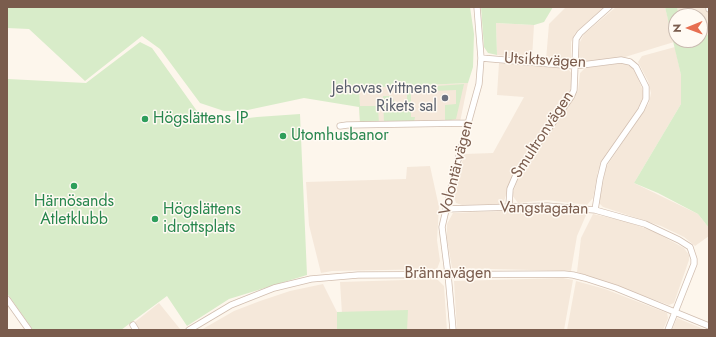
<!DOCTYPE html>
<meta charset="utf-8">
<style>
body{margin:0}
#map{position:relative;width:716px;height:337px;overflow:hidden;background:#fdf6ec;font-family:Jost,sans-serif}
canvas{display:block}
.frame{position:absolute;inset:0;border:8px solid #7a5c4d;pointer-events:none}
.north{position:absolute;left:668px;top:8px;width:40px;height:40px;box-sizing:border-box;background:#fffaf3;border:1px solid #cabbb1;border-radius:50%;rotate:269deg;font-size:11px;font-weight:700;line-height:16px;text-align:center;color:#7a5c4d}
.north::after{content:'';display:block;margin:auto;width:14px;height:18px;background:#e76f51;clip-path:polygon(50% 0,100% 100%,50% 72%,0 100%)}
</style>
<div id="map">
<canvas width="716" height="337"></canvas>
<div class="frame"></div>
<div class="north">N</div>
</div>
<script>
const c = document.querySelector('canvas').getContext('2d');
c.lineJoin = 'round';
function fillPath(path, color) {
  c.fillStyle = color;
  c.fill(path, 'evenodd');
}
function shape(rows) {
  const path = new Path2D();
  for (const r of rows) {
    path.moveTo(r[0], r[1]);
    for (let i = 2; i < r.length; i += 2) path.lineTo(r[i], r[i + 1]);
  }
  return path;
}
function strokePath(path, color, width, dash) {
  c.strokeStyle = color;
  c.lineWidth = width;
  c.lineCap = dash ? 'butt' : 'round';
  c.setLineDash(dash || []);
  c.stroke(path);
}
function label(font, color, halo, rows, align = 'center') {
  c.font = font + ' Jost,sans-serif';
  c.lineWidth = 3;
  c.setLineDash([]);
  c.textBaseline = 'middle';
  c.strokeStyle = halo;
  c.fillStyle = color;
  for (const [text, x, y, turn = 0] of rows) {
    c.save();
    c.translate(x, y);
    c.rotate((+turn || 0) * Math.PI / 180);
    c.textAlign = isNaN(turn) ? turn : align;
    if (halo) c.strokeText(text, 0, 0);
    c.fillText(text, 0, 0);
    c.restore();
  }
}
const residential = shape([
 [566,7,604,7,575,33,571,42,571,58,566,61,546,60,549,24],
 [616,7,665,7,674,42,625,57,582,62,578,58,580,42,584,34],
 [677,7,709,7,709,34,700,37,700,16,679,16],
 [496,23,534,25,532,58,497,55],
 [675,47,681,75,681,104,634,183,698,214,709,228,709,236,695,246,684,237,661,226,603,207,599,203,606,167,649,103,651,93,648,81,638,62,642,56],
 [499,63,563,68,569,70,572,74,572,84,568,96,513,175,504,201,500,204,462,205,456,203,454,197,464,154,493,153,524,97,497,95],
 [623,63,634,68,643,91,644,100,602,162,598,171,593,198,587,205,547,200,518,203,512,195,518,179,578,91,580,73,585,68],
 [468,83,460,122,360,123,359,88],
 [430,166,439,207,437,240,440,261,437,269,332,271,321,273,309,225,306,182,406,179,407,167],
 [552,209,587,213,577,236,571,271,452,268,447,239,447,224,453,213],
 [593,214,625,221,653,231,684,248,689,255,689,260,674,303,669,305,577,272,581,238],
 [563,278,573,280,564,330,457,330,454,281],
 [437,279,444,286,447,330,403,330,342,314,340,282],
 [576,281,605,289,667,313,668,318,663,330,567,330],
 [323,284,337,312,337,330,201,330,234,311,260,301,290,291],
 [159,303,180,329,139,330,135,322],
 [677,318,706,330,672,330]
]);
const green = shape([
 [7,7,470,7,474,34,473,67,468,83,359,88,360,106,377,106,378,108,379,123,360,123,359,107,304,98,243,111,224,111,200,103,160,49,142,36,85,81,29,29,7,28],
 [481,7,553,7,544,22,534,25,496,23,497,55,488,53,484,47],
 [665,7,677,7,679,16,676,16,676,40,700,40,700,37,709,34,709,228,698,214,658,193,634,183,681,104,681,75],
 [140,42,152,48,197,111,224,121,257,117,300,114,307,275,229,299,187,326,167,296,121,330,33,330,7,293,7,80,8,79,86,83],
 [464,84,456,119,445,121,445,105,456,104,456,90,411,92,411,117,415,117,414,122,384,123,383,96,392,96,396,106,407,107,407,92,410,88],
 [408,310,407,330,337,330,337,312]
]);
const minor = shape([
 [709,7,709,9],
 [481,58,574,66,621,60,630,62,636,67,646,87,646,99,641,110,604,163,600,179,595,210],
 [340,126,347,125,468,123],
 [509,206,510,189,516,175,571,97,574,90,576,39,580,33,609,7],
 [446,209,547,206,595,210,645,224,679,240,690,247,694,259,694,264,668,330],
 [7,299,29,330],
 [133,325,136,330],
 [189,330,231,305,274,288,311,279,358,275,564,274,573,275,585,278,616,288,709,326],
 [453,330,448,274,442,227,456,167,479,84,481,58,477,7]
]);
const markers = [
 [445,98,4,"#6b7280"],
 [145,119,4,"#2e9e5b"],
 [283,136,4,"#2e9e5b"],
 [74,186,4,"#2e9e5b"],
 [155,219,4,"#2e9e5b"]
];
const streetNames = [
 ["Utsiktsvägen",545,61,3],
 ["Smultronvägen",543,135,-57],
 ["Volontärvägen",457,168,-76],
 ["Vangstagatan",544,209,1],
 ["Brännavägen",448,274]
];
const worshipNames = [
 ["Jehovas vittnens",437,89],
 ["Rikets sal",437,107]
];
const leisureNames = [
 ["Högslättens IP",153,119],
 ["Utomhusbanor",291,136],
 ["Härnösands",74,202,"center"],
 ["Atletklubb",74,220,"center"],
 ["Högslättens",163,210],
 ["idrottsplats",163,228]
];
fillPath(residential, '#f5e8da');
fillPath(green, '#d8ecc9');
strokePath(minor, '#d1beb0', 7);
strokePath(minor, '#fff', 5.5);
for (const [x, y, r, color] of markers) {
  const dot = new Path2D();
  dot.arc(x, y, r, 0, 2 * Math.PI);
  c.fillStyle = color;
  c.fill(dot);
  strokePath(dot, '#fffaf3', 1.5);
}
label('16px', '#7a5c4d', '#fffaf3', streetNames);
label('16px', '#5b616d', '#fffaf3', worshipNames, 'right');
label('16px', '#27864d', '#fffaf3', leisureNames, 'left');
</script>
